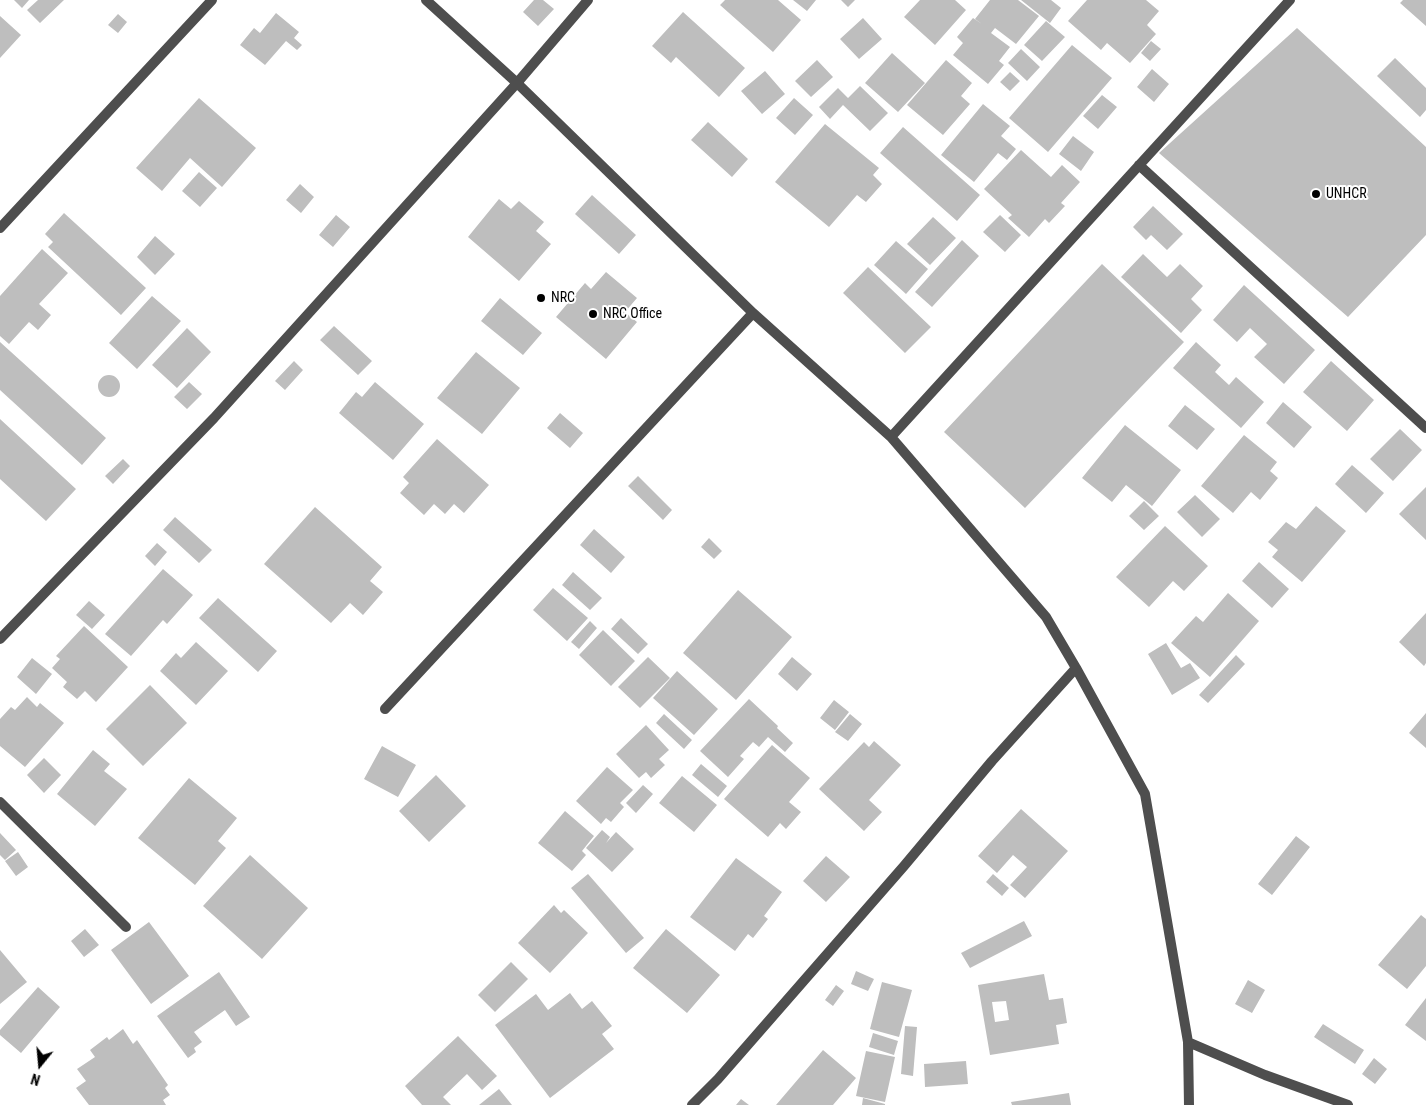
<!DOCTYPE html>
<style>
body{margin:0}
#map{position:relative;width:1426px;height:1105px;overflow:hidden;background:#fff;font-family:"Roboto Condensed",sans-serif}
canvas{display:block}
.north{position:absolute;left:15px;top:1040px;width:50px;height:50px;-webkit-text-stroke:4px #fff;paint-order:stroke;rotate:197deg;font-size:14px;font-weight:700;line-height:20px;text-align:center;color:#000}
.north::after{content:'';display:block;margin:auto;width:18px;height:22px;background:#000;clip-path:polygon(50% 0,100% 100%,50% 72%,0 100%)}
</style>
<div id="map">
<canvas width="1426" height="1105"></canvas>
<div class="north">N</div>
</div>
<script>
const c = document.querySelector('canvas').getContext('2d');
c.lineJoin = 'round';
function fillPath(path, color) {
  c.fillStyle = color;
  c.fill(path, 'evenodd');
}
function shape(rows) {
  const path = new Path2D();
  for (const r of rows) {
    if (r.length === 3) {
      path.moveTo(r[0] + r[2], r[1]);
      path.arc(r[0], r[1], r[2], 0, 2 * Math.PI);
      continue;
    }
    path.moveTo(r[0], r[1]);
    for (let i = 2; i < r.length; i += 2) path.lineTo(r[i], r[i + 1]);
  }
  return path;
}
function strokePath(path, color, width, dash) {
  c.strokeStyle = color;
  c.lineWidth = width;
  c.lineCap = dash ? 'butt' : 'round';
  c.setLineDash(dash || []);
  c.stroke(path);
}
function label(font, color, halo, rows, align = 'center') {
  c.font = font + ' "Roboto Condensed",sans-serif';
  c.lineWidth = 4;
  c.setLineDash([]);
  c.textBaseline = 'middle';
  c.strokeStyle = halo;
  c.fillStyle = color;
  for (const [text, x, y, turn = 0] of rows) {
    c.save();
    c.translate(x, y);
    c.rotate((+turn || 0) * Math.PI / 180);
    c.textAlign = isNaN(turn) ? turn : align;
    if (halo) c.strokeText(text, 0, 0);
    c.fillText(text, 0, 0);
    c.restore();
  }
}
const building = shape([
 [14,0,29,0,22,8],
 [38,0,64,0,40,23,27,10],
 [534,0,543,0,554,9,538,26,523,12],
 [725,0,778,0,801,20,773,52,720,5],
 [793,0,816,0,807,11],
 [841,0,855,0,848,7],
 [920,0,955,0,966,10,935,45,904,17],
 [990,0,1018,0,1039,16,1016,44,995,28,991,33,1010,47,999,61,1004,65,988,84,953,55,963,43,957,37,973,18,982,24,975,19],
 [1021,0,1051,0,1061,8,1050,23],
 [1087,0,1146,0,1159,11,1147,25,1156,34,1130,63,1107,43,1101,50,1068,21],
 [1403,0,1426,0,1426,26,1400,3],
 [683,12,745,68,719,97,676,57,671,63,652,46],
 [276,13,299,32,294,38,302,45,297,50,286,41,265,65,240,45,254,28,260,33],
 [118,14,127,22,118,33,108,25],
 [0,16,21,35,0,58],
 [863,18,882,39,859,59,840,39],
 [1046,21,1065,37,1042,61,1024,45],
 [1297,28,1426,147,1426,235,1348,317,1159,153],
 [1151,41,1161,49,1150,61,1141,53],
 [1072,45,1112,78,1048,152,1009,118],
 [1021,49,1040,67,1027,81,1008,63],
 [892,53,925,83,898,112,865,83],
 [1395,58,1426,88,1426,110,1420,117,1377,76],
 [817,60,833,77,811,97,795,81],
 [946,60,972,83,961,96,970,104,943,135,907,105],
 [1152,69,1169,84,1154,102,1137,87],
 [765,71,785,94,762,114,741,91],
 [1010,72,1020,81,1010,91,1000,82],
 [860,86,888,113,870,131,843,105,830,119,819,107,838,88,848,98],
 [1102,95,1117,107,1098,129,1083,116],
 [199,98,256,148,222,187,190,158,162,191,136,168],
 [794,98,813,115,795,135,776,118],
 [983,104,1010,126,1001,136,1016,149,1007,160,998,153,974,182,941,155],
 [708,122,748,159,732,177,691,140],
 [825,124,879,168,873,175,882,184,866,202,857,195,829,227,775,182],
 [903,127,980,195,957,221,880,153],
 [1073,136,1094,152,1081,171,1059,154],
 [1021,150,1051,177,1062,165,1080,182,1061,203,1065,206,1049,223,1045,219,1029,237,1008,218,1012,215,984,189],
 [199,172,217,188,200,207,182,191],
 [300,184,314,197,301,213,286,200],
 [592,195,636,235,619,254,575,214],
 [499,199,511,209,519,201,544,222,536,231,551,244,519,281,468,237],
 [1153,206,1183,234,1167,250,1151,235,1146,240,1133,227],
 [64,213,146,288,121,315,48,247,53,242,45,234],
 [336,215,350,227,333,247,319,235],
 [1000,215,1021,235,1005,252,983,232],
 [933,217,956,238,930,265,907,244],
 [155,236,175,254,155,275,137,257],
 [962,240,979,256,932,307,915,292],
 [896,241,928,269,906,294,874,265],
 [42,249,68,273,39,304,51,315,38,330,29,322,9,344,0,336,0,296],
 [1143,254,1167,277,1180,264,1203,286,1191,299,1202,310,1181,333,1121,277],
 [1102,264,1184,342,1025,508,944,432],
 [868,267,931,327,905,353,843,293],
 [606,272,637,298,625,312,637,322,606,359,556,317,585,283,591,289],
 [1244,285,1315,350,1284,384,1254,357,1267,344,1250,328,1237,342,1213,320],
 [152,296,181,321,137,369,109,343],
 [500,298,542,333,523,355,481,321],
 [334,326,372,361,358,375,320,340],
 [187,328,211,352,177,388,152,365],
 [0,342,106,438,82,465,0,390],
 [1196,342,1221,365,1215,372,1229,385,1236,377,1264,402,1241,428,1173,368],
 [476,352,520,388,482,434,437,398],
 [294,361,303,370,285,390,275,381],
 [1331,361,1374,400,1347,431,1303,392],
 [109,386,11],
 [189,382,202,394,187,409,174,397],
 [375,382,424,424,393,460,339,413,356,392,362,397],
 [1283,402,1312,427,1294,448,1266,423],
 [1185,405,1215,429,1197,450,1168,426],
 [560,413,583,433,570,448,547,428],
 [0,419,76,489,46,521,0,479],
 [1125,425,1181,470,1152,506,1126,485,1112,502,1082,478],
 [1400,429,1422,450,1393,481,1370,459],
 [1244,435,1277,462,1270,471,1278,478,1260,500,1251,492,1233,513,1201,486],
 [437,439,489,485,464,513,454,504,445,514,434,504,424,515,400,493,409,483,403,477],
 [123,459,130,466,113,484,105,476],
 [1352,465,1384,493,1366,513,1335,484],
 [638,476,672,510,663,520,628,486],
 [1426,487,1426,540,1399,514],
 [1195,495,1220,519,1202,537,1177,512],
 [1144,501,1159,516,1144,530,1129,516],
 [1316,506,1346,531,1302,582,1272,557,1278,550,1268,542,1286,522,1296,529],
 [315,507,382,567,370,581,383,592,363,615,350,603,331,623,264,564],
 [175,517,212,550,199,563,163,530],
 [1165,526,1208,566,1184,591,1173,581,1149,607,1116,577],
 [594,529,625,557,611,573,580,545],
 [709,538,722,551,714,559,701,547],
 [157,543,167,552,155,566,145,556],
 [1259,562,1289,589,1272,608,1242,581],
 [163,569,193,595,167,624,163,620,131,656,105,634],
 [573,572,602,598,590,610,562,585],
 [553,588,588,618,567,641,533,610],
 [738,590,792,637,736,700,683,653],
 [1228,593,1259,621,1210,677,1171,643,1196,616,1203,622],
 [218,598,277,651,258,672,199,618],
 [89,601,105,615,92,629,76,615],
 [1426,613,1426,663,1424,666,1399,642],
 [621,618,648,644,638,654,611,629],
 [590,621,597,628,579,649,571,642],
 [84,626,128,667,96,702,85,691,77,699,63,687,67,682,52,668,60,659,56,656],
 [603,630,635,661,611,686,579,655],
 [196,642,228,671,196,705,160,671,176,653,181,658],
 [1166,643,1181,668,1190,663,1200,678,1172,695,1148,654],
 [1236,655,1245,664,1208,703,1199,695],
 [648,657,670,678,640,708,618,687],
 [792,657,812,674,797,691,778,674],
 [32,658,52,674,36,694,17,677],
 [677,671,718,709,694,735,653,698],
 [150,685,187,723,143,766,106,729],
 [27,697,37,707,40,703,64,723,25,767,0,746,0,719,11,707,15,710],
 [749,699,778,726,777,728,793,743,785,752,768,737,759,747,753,742,740,756,744,759,728,777,700,751],
 [834,700,849,712,835,730,820,718],
 [1426,713,1426,748,1409,733],
 [664,714,692,740,684,749,656,723],
 [850,714,862,724,848,741,835,732],
 [646,725,669,750,659,759,665,765,651,778,646,772,639,778,616,754],
 [874,741,901,765,869,800,882,812,864,831,819,789,864,742,869,747],
 [772,745,810,778,789,802,801,812,786,829,780,823,768,837,724,799],
 [382,746,416,765,398,797,364,779],
 [93,750,110,764,104,771,127,789,95,826,57,794],
 [44,758,61,775,44,793,27,775],
 [701,764,727,786,718,797,692,775],
 [607,767,633,790,620,803,624,807,611,822,606,818,601,824,576,801],
 [436,775,466,806,429,842,399,811],
 [682,776,717,805,694,832,659,803],
 [189,778,237,818,218,841,226,848,195,885,138,838],
 [643,785,653,794,636,813,626,803],
 [1021,809,1068,851,1025,898,1010,885,1027,867,1013,855,997,873,978,856],
 [565,811,594,836,582,851,586,855,572,871,538,843],
 [602,830,610,837,606,843,616,832,634,849,612,872,586,848],
 [0,833,16,850,5,860,0,855],
 [1296,836,1310,847,1272,895,1258,884],
 [18,852,28,867,16,876,5,861],
 [250,855,308,908,262,959,203,906],
 [826,856,850,877,826,902,803,881],
 [736,858,782,892,764,916,768,919,753,938,748,934,735,951,690,917],
 [588,874,644,938,626,953,571,888],
 [993,874,1009,888,1002,896,986,882],
 [554,905,561,913,564,910,588,933,550,973,518,943],
 [1421,915,1426,919,1426,966,1407,989,1378,965],
 [1024,921,1032,936,970,968,961,953],
 [149,922,189,976,151,1004,111,950],
 [85,929,99,945,84,957,71,941],
 [666,929,720,975,687,1013,633,968],
 [0,950,27,982,0,1004],
 [511,962,528,979,495,1012,478,995],
 [856,971,874,979,868,991,851,984],
 [219,972,250,1017,236,1026,225,1010,194,1032,202,1042,194,1048,196,1052,188,1058,157,1016],
 [1044,974,1049,1000,1063,998,1067,1023,1056,1025,1059,1044,990,1055,978,985],
 [1006,1001,1009,1020,995,1022,992,1002],
 [1248,980,1265,990,1252,1013,1235,1004],
 [882,982,912,990,899,1037,870,1029],
 [836,985,844,991,833,1006,825,1000],
 [38,987,60,1007,21,1053,0,1035,0,1030],
 [570,993,582,1009,592,1001,612,1026,602,1034,614,1049,550,1098,495,1025,536,994,548,1010],
 [1426,998,1426,1041,1405,1025],
 [1323,1024,1364,1050,1355,1064,1314,1037],
 [905,1026,917,1027,913,1076,901,1074],
 [123,1029,133,1044,137,1040,168,1085,165,1088,170,1095,163,1100,166,1105,89,1105,76,1088,86,1081,77,1069,95,1057,90,1050,107,1037,109,1040],
 [873,1033,898,1041,894,1055,869,1047],
 [458,1036,497,1076,482,1090,467,1074,443,1097,451,1105,422,1105,405,1086],
 [823,1050,856,1078,833,1105,776,1105],
 [866,1051,895,1057,885,1102,856,1096],
 [1374,1058,1387,1069,1375,1084,1362,1074],
 [966,1061,968,1084,925,1087,924,1064],
 [499,1089,512,1105,479,1105],
 [1069,1093,1071,1105,1012,1105,1011,1102],
 [863,1098,885,1104,885,1105,862,1105],
 [741,1099,749,1105,736,1105]
]);
const street = shape([
 [426,0,517,83,753,313,891,437,1046,617,1076,668,1145,794,1188,1042,1189,1105],
 [1139,165,1426,428],
 [0,228,212,0],
 [891,437,1290,0],
 [0,639,214,418,517,83,588,0],
 [385,709,753,313],
 [0,802,126,927],
 [1188,1042,1265,1075,1348,1105],
 [692,1105,718,1079,904,866,992,761,1076,668]
]);
const markers = [
 [1316,194,5,"#000"],
 [541,298,5,"#000"],
 [593,314,5,"#000"]
];
const poiNames = [
 ["UNHCR",1326,194],
 ["NRC",551,298],
 ["NRC Office",603,314]
];
fillPath(building, '#bebebe');
strokePath(street, '#4e4e4e', 10);
for (const [x, y, r, color] of markers) {
  const dot = new Path2D();
  dot.arc(x, y, r, 0, 2 * Math.PI);
  c.fillStyle = color;
  c.fill(dot);
  strokePath(dot, '#fff', 2);
}
label('14px', '#000', '#fff', poiNames, 'left');
</script>
